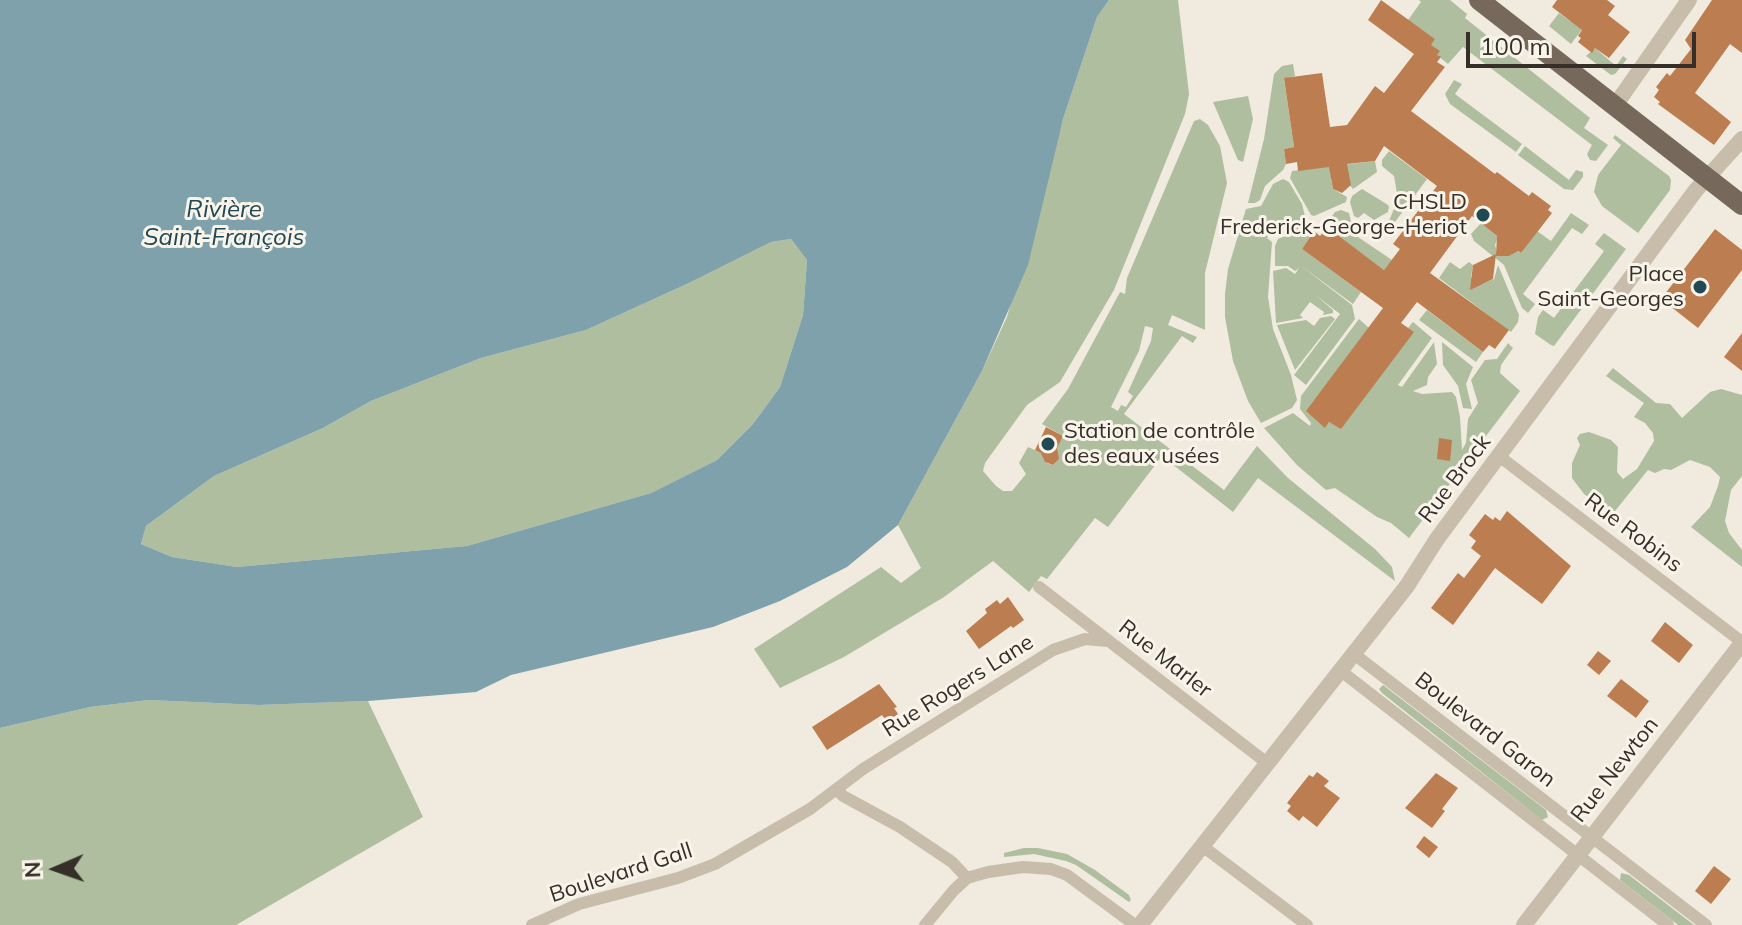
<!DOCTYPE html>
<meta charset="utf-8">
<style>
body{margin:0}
#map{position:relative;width:1742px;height:925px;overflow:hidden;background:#f0ebde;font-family:Mulish,sans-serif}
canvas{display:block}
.north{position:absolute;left:16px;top:829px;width:80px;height:80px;-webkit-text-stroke:6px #f8f4ea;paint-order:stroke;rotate:268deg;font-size:22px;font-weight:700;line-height:32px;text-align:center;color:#362f29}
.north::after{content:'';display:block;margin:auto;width:28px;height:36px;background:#362f29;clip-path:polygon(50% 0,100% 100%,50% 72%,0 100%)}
.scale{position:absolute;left:1466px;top:32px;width:230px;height:36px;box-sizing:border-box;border:4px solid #362f29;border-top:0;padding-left:10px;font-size:24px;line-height:28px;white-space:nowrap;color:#362f29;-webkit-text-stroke:6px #f8f4ea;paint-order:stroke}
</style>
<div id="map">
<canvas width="1742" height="925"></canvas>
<div class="north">N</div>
<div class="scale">100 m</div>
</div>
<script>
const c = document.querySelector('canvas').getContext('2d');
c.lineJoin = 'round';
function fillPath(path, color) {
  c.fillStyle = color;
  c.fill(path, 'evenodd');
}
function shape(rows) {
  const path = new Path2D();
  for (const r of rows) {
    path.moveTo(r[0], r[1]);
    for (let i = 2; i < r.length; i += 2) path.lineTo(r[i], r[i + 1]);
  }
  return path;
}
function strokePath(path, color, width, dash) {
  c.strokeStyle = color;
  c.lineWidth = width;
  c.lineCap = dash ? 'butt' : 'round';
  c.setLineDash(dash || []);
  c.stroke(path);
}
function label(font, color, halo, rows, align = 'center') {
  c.font = font + ' Mulish,sans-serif';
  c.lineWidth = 6;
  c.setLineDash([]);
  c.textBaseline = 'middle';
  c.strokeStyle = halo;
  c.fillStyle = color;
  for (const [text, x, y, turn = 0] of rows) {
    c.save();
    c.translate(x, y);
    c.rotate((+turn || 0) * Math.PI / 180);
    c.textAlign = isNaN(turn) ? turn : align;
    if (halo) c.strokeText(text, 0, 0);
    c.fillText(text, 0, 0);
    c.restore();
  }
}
const green = shape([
 [1109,0,1178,0,1189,94,1185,114,1114,290,1060,382,1027,405,985,463,983,471,996,486,1003,491,1012,491,1026,474,1019,463,1028,447,1044,454,1045,462,1049,464,1053,465,1059,459,1055,450,1063,436,1042,424,1068,389,1120,292,1125,294,1127,278,1194,121,1200,119,1208,125,1220,146,1227,183,1205,273,1205,330,1172,315,1168,325,1197,337,1193,343,1182,336,1124,414,1224,490,1257,446,1288,478,1375,549,1392,567,1395,581,1258,478,1233,512,1162,456,1108,527,1095,518,1047,579,1041,576,1029,592,993,561,944,597,844,657,780,688,754,649,881,567,901,583,921,568,898,525,982,371,1007,317,1063,119,1097,17],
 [1145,326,1153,328,1151,341,1128,392,1133,396,1126,407,1121,405,1118,411,1111,407,1139,351],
 [1419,0,1450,0,1467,14,1465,18,1590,118,1584,128,1608,145,1596,161,1590,160,1587,154,1592,145,1463,47,1448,64,1428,48,1435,39,1408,20,1421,2],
 [1559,13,1570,21,1592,16,1571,44,1549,26],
 [1595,48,1616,66,1623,56,1627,59,1615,74,1611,75,1586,56],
 [1293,64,1295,76,1284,79,1294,147,1284,149,1286,164,1283,170,1265,186,1260,200,1255,203,1248,203,1264,139,1274,74,1282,66],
 [1454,80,1462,84,1455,94,1522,144,1516,152,1450,104,1445,94],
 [1248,96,1253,119,1243,162,1238,160,1213,102],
 [1615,135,1669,176,1671,180,1670,190,1638,233,1602,206,1594,192,1598,175,1621,145,1613,138],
 [1525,146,1569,180,1576,170,1583,172,1583,177,1573,190,1564,189,1518,155],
 [1389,151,1427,179,1389,230,1387,226,1398,199,1394,176,1382,166,1382,160],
 [1375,161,1377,172,1353,189,1338,172,1331,179,1333,189,1347,197,1346,202,1314,216,1311,215,1290,178,1292,171],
 [1283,179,1289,182,1302,204,1307,225,1304,229,1279,235,1271,231,1267,238,1272,242,1268,297,1273,329,1291,375,1297,400,1292,408,1261,423,1248,401,1233,361,1225,317,1225,294,1228,269,1246,209,1261,206,1273,184],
 [1362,189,1385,203,1389,206,1388,212,1374,220,1364,213,1358,218,1354,216,1350,202,1352,196],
 [1341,210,1349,213,1351,222,1341,222,1342,231,1349,231,1351,236,1355,235,1392,260,1384,270,1325,226,1335,212],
 [1571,213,1589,225,1582,234,1572,228,1523,294,1535,304,1528,313,1522,308,1504,265,1474,241,1471,234,1481,223,1498,237,1495,245,1497,252,1509,256,1517,251,1521,253,1537,231,1551,241],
 [1293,233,1305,233,1310,237,1302,249,1361,292,1353,304,1300,265,1352,305,1355,319,1306,385,1294,375,1340,314,1314,294,1333,310,1333,313,1323,315,1324,312,1310,302,1300,315,1303,318,1276,323,1273,271,1286,268,1295,274,1299,268,1295,271,1288,266,1275,266,1275,246,1278,239],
 [1604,233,1626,249,1554,346,1551,345,1535,334,1538,317,1543,310,1554,318,1604,251,1595,244],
 [791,239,807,260,803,315,780,387,753,424,717,460,651,493,467,546,237,567,172,557,141,544,146,526,214,476,323,428,371,401,481,358,586,330,689,283,771,242],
 [1450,262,1460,269,1469,262,1473,265,1471,277,1482,284,1494,279,1498,265,1519,315,1518,322,1511,332,1439,278],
 [1427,310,1483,352,1476,362,1419,320],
 [1331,316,1335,319,1295,370,1277,325,1306,320,1314,326,1320,318],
 [1359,319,1369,328,1325,427,1329,422,1341,428,1413,332,1408,328,1413,322,1432,338,1398,385,1402,387,1434,342,1437,364,1428,377,1427,385,1413,391,1422,394,1452,392,1456,397,1460,417,1462,450,1466,443,1468,419,1478,403,1471,380,1485,360,1497,359,1508,343,1513,348,1501,365,1500,373,1520,391,1409,538,1391,523,1377,517,1335,488,1326,490,1297,465,1264,428,1293,413,1310,426,1311,423,1300,409,1301,396],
 [1442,342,1473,367,1466,384,1472,409,1463,408,1458,386,1443,365],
 [1613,368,1656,403,1670,404,1682,418,1710,392,1721,389,1742,395,1742,476,1731,490,1725,521,1729,533,1742,550,1742,567,1691,527,1710,507,1718,486,1720,477,1710,467,1690,460,1671,470,1664,469,1655,473,1648,470,1615,511,1605,510,1584,494,1572,478,1572,463,1580,445,1577,438,1580,434,1589,432,1611,440,1618,447,1617,472,1623,479,1637,469,1654,441,1653,433,1645,423,1634,417,1644,403,1606,376],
 [1383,685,1546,810,1548,817,1542,820,1382,693,1379,689],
 [149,700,259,705,368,701,423,817,236,925,0,925,0,728,90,707],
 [1024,848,1038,848,1067,854,1095,870,1129,895,1131,900,1129,902,1076,865,1066,861,1034,854,1004,857,1004,853],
 [1621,873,1629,875,1694,925,1678,925,1620,880]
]);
const water = shape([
 [0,0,1109,0,1097,17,1063,119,1028,265,982,371,898,525,847,567,780,601,713,627,511,675,476,692,368,701,259,705,149,700,90,707,0,728],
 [791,239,807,260,803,315,780,387,753,424,717,460,651,493,467,546,237,567,172,557,141,544,146,526,214,476,323,428,371,401,481,358,586,330,689,283,771,242]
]);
const building = shape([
 [1381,0,1435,39,1431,45,1440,51,1437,55,1441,57,1437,62,1445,67,1411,111,1495,174,1497,172,1529,196,1532,192,1551,206,1548,210,1552,213,1521,253,1518,251,1509,256,1496,256,1497,236,1472,216,1430,273,1509,330,1495,349,1489,345,1483,352,1417,302,1401,323,1414,332,1341,429,1329,422,1325,428,1306,411,1383,308,1302,249,1314,231,1320,236,1327,227,1384,270,1400,249,1393,244,1437,186,1384,146,1375,161,1347,164,1351,185,1342,193,1333,189,1329,167,1298,171,1297,162,1286,164,1284,149,1294,147,1284,78,1322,73,1330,127,1347,125,1375,86,1384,93,1414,54,1368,20],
 [1557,0,1607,0,1615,6,1608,15,1630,32,1609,58,1595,48,1592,53,1578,42,1581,38,1578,36,1582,30,1552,7],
 [1712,0,1742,0,1742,53,1730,44,1695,93,1731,122,1714,145,1658,104,1660,102,1654,97,1659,90,1656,87,1667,73,1670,76,1691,49,1685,40],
 [1715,229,1742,250,1742,270,1698,328,1661,299],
 [1496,254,1493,279,1470,290,1473,265],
 [1742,333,1742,371,1724,357],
 [1046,427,1063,436,1057,448,1059,459,1053,465,1045,462,1041,453,1035,450],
 [1439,438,1452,440,1450,461,1437,459],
 [1507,511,1571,566,1542,604,1495,568,1453,625,1431,608,1458,573,1464,578,1481,556,1471,548,1476,541,1469,535,1485,514,1493,520,1495,517,1500,521],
 [1008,597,1024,620,1013,628,1011,626,979,649,966,631,987,613,985,609,997,600,1000,604],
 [1665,622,1693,645,1679,663,1651,641],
 [1598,651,1611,661,1599,675,1587,665],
 [1621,679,1649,701,1636,718,1607,696],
 [879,684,897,707,894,708,898,714,887,722,882,715,827,750,812,727],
 [1317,772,1329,781,1324,786,1340,798,1317,827,1303,816,1299,821,1287,811,1291,806,1287,803,1309,775,1313,777],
 [1436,773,1458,788,1442,809,1445,811,1432,828,1405,808],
 [1424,836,1438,847,1429,858,1416,847],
 [1714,866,1731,879,1711,904,1695,891]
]);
const minor = shape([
 [1499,456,1742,642],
 [1039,587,1267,763],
 [1354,654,1706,925],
 [1341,671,1668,925],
 [837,790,843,796,900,827,952,862,967,878],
 [1201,845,1307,925],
 [532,925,579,904,678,878,715,864,810,809,863,769,1053,650,1085,639,1108,641],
 [925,925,954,890,967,878,988,872,1023,867,1051,869,1067,875,1135,925]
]);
const tertiary = shape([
 [1614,107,1689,0],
 [1140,925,1407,586,1437,539,1649,253,1696,190,1742,139],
 [1524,925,1742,643]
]);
const primary = shape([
 [1479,0,1742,205]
]);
const markers = [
 [1483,215,8,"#224854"],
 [1700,287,8,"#224854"],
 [1048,444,8,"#224854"]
];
const poiNames = [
 ["CHSLD",1467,202],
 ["Frederick-George-Heriot",1467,227],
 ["Place",1684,274],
 ["Saint-Georges",1684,299],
 ["Station de contrôle",1064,431,"left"],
 ["des eaux usées",1064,456,"left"]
];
const streetNames = [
 ["Rue Brock",1455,479,-53],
 ["Rue Robins",1633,533,37],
 ["Rue Marler",1165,659,38],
 ["Rue Rogers Lane",958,686,-32],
 ["Boulevard Garon",1485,730,38],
 ["Rue Newton",1615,770,-52],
 ["Boulevard Gall",621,873,-18]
];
const waterNames = [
 ["Rivière",224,210],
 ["Saint-François",224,238]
];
fillPath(green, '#aebe9f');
fillPath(water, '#7fa1ab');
fillPath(building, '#bc7d50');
strokePath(minor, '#c7bdaa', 12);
strokePath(tertiary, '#c7bdaa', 16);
strokePath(primary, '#76695c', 20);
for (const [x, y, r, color] of markers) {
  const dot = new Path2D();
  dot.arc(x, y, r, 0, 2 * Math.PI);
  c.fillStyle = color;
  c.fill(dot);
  strokePath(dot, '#f8f4ea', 3);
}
label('22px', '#362f29', '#f8f4ea', poiNames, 'right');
label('22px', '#362f29', '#f8f4ea', streetNames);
label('italic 24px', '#224854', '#f8f4ea', waterNames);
</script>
